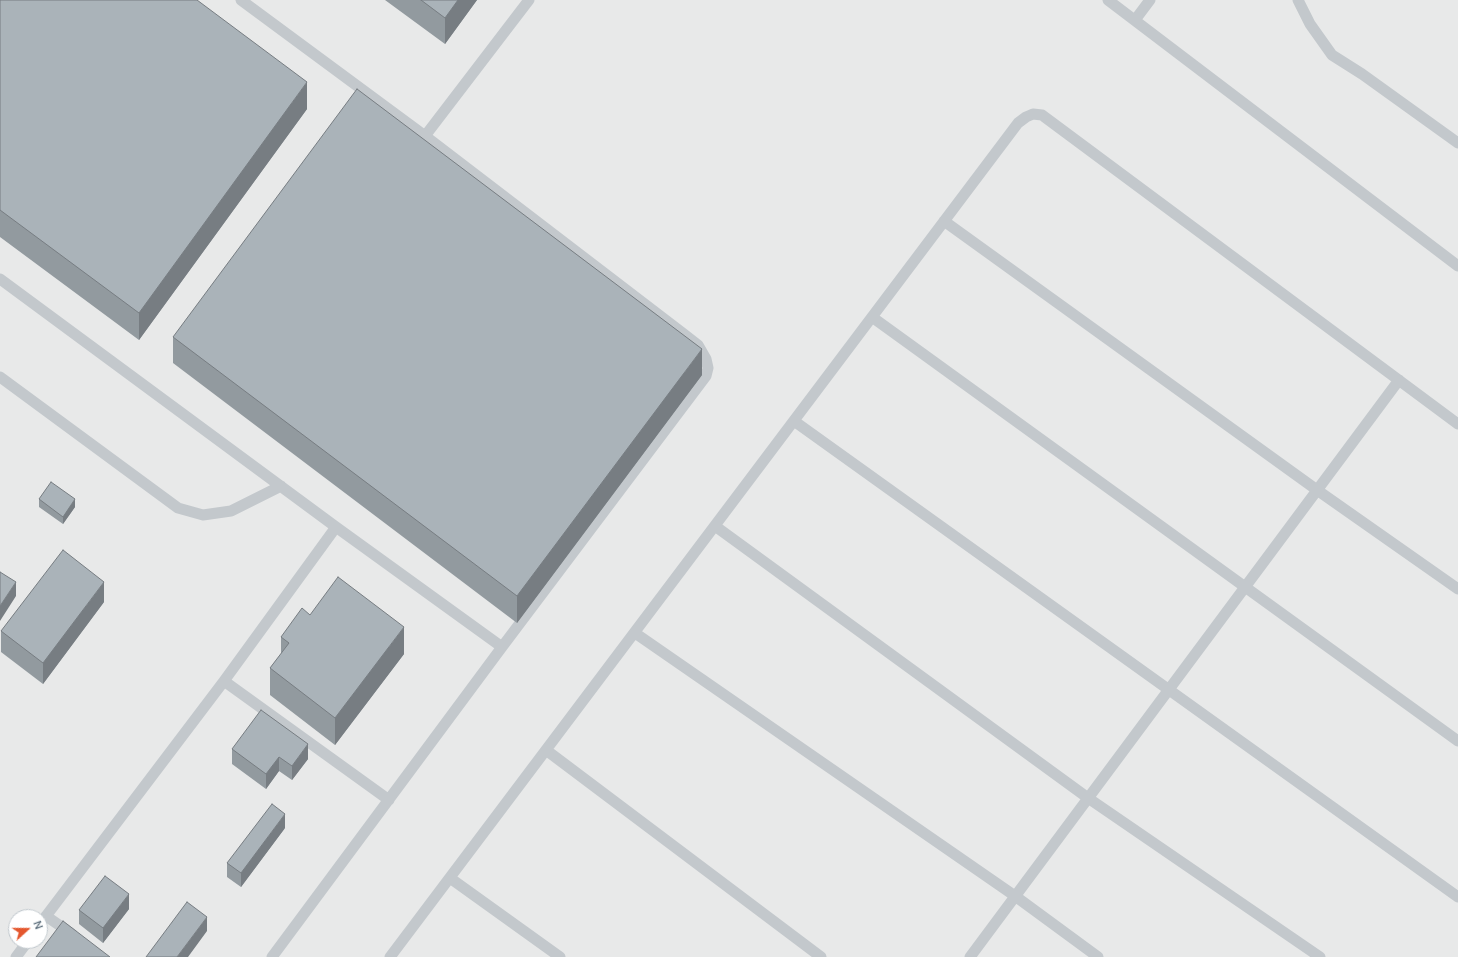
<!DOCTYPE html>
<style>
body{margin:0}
#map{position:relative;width:1458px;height:957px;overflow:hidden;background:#fafaf8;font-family:Manrope,sans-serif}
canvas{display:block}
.north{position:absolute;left:8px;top:909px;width:40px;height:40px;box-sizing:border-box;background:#fff;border:1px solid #c1c8cd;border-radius:50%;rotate:69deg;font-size:11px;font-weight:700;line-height:16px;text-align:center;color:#657683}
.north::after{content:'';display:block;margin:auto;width:14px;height:18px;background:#e4572e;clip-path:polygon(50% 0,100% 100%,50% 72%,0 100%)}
</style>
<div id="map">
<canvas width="1458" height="957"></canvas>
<div class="north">N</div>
</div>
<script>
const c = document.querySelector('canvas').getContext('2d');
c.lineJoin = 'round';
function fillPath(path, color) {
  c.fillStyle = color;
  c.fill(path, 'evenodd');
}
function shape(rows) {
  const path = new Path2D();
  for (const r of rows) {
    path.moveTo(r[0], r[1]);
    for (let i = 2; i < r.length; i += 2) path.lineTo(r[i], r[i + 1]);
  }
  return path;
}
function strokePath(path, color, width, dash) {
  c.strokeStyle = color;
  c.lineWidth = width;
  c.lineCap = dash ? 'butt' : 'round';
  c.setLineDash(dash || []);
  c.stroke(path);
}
const built = shape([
 [0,0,1458,0,1458,957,0,957],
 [16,917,40,917,40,941,16,941]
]);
const lane = shape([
 [241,0,425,136,684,334,698,345,706,359,708,368,706,376,502,647,272,957],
 [1108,0,1458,266],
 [1298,0,1310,24,1332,55,1362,74,1458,143],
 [1135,20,1150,0],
 [425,136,529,0],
 [944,221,1317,490,1458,589],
 [0,279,336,527,502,647],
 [872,317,1458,741],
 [0,377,178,508,203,515,231,511,281,486],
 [794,421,1458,897],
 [715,526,1088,798,1320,957],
 [635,633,1015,896,1098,957],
 [224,681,389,800],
 [546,750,821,957],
 [450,878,560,957],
 [46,916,72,934],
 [40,924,224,681,336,527],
 [16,957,28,941],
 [390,957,1018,123,1026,117,1033,114,1042,115,1458,424],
 [970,957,1399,380]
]);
const wall = shape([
 [0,0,307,109,139,340,0,237],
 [385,0,477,0,445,44],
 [173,337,702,375,517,623,173,363],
 [39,499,75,507,63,524,39,507],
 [104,602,43,684,1,652,1,631],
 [310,615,404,654,335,745,270,695,270,668,281,654,281,637],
 [232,749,308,759,292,780,279,771,266,789,232,764],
 [285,828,241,887,227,877,227,863],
 [129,909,103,943,79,924,79,910]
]);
const shadedWall = shape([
 [458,0,477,0,445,44,445,18],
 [307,82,307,109,139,340,139,313],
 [702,349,702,375,517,623,517,596],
 [75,499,75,507,63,524,63,517],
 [16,582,16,596,0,621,0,606],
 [104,582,104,602,43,684,43,663],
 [404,627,404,654,335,745,335,718],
 [308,744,308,759,292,780,292,766],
 [279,757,279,771,266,789,266,774],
 [285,814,285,828,241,887,241,873],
 [129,894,129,909,103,943,103,928],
 [207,917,207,931,188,957,177,957]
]);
const building = shape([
 [0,0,197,0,307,82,139,313,0,210,0,0],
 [421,0,458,0,445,18,421,0],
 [357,89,702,349,517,596,173,337,357,89],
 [51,482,75,499,63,517,39,499,51,482],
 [63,550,104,582,43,663,1,631,63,550],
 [0,572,16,582,0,606,0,572],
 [338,577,404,627,335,718,270,668,289,643,281,637,302,608,310,615,338,577],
 [261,710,308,744,292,766,279,757,266,774,232,749,261,710],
 [272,804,285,814,241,873,227,863,272,804],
 [105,876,129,894,103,928,79,910,105,876],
 [187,902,207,917,177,957,146,957,187,902],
 [63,921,110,957,36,957,63,921]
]);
fillPath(built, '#e8e9e9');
strokePath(lane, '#c3c8cc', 11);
fillPath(wall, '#929a9f');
fillPath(shadedWall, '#777d82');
fillPath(building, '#aab3b9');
strokePath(building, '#777d82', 1);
</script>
